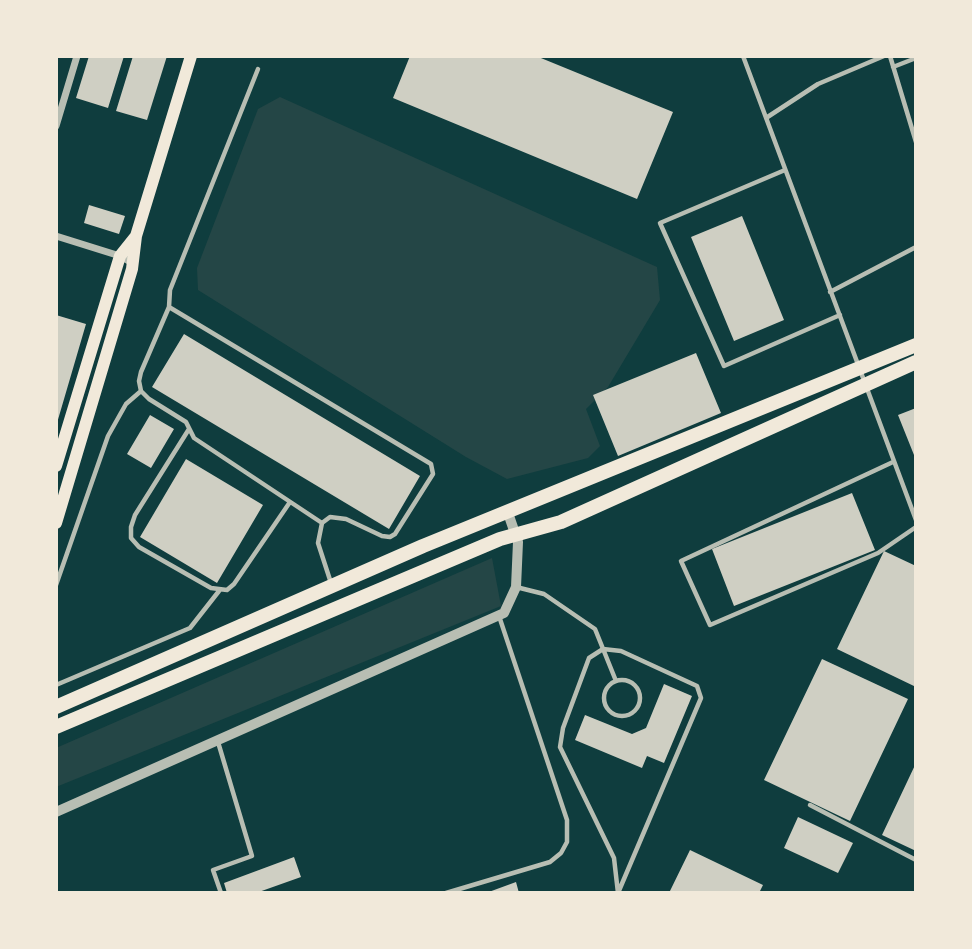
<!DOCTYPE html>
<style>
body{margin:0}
#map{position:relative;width:972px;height:949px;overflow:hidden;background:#0f3d3e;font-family:"Fira Sans Condensed",sans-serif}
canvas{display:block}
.frame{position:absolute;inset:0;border:58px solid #f1e9da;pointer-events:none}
</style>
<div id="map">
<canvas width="972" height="949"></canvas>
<div class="frame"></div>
</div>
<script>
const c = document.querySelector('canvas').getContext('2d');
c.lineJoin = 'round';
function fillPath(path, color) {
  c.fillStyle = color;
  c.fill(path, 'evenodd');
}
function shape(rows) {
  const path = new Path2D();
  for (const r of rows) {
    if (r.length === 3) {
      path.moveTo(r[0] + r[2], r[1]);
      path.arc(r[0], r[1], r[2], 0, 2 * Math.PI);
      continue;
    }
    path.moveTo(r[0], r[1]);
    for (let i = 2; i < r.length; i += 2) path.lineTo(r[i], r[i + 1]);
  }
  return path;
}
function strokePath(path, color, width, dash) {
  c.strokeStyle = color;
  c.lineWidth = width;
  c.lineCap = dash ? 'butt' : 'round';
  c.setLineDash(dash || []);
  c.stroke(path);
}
const green = shape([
 [280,97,657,267,660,300,608,387,586,409,600,446,588,458,507,479,466,457,198,290,197,268,258,109],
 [492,558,501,606,56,787,56,748]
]);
const building = shape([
 [89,56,124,56,108,108,76,98],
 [133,56,167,56,147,120,116,111],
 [410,56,536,56,673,112,637,199,393,98],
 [89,205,125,216,119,234,84,223],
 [742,216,784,320,734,341,691,237],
 [56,315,86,324,57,423,56,423],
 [184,334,420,476,389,529,152,387],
 [696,353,721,413,618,456,593,395],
 [916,408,916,460,898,415],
 [150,415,174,429,151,468,127,454],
 [186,459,263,505,217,583,140,537],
 [852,493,875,550,734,606,712,549],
 [884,551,916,566,916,687,837,649],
 [822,659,908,699,850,821,764,780],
 [664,684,692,696,664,763,647,756,642,768,575,740,585,715,632,734,646,728],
 [916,763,916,851,882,835],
 [798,817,853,843,838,873,784,848],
 [690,850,763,885,759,893,669,893],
 [294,857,301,877,256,893,227,893,224,883],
 [516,882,519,893,486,893]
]);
const service = shape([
 [743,56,916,520],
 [890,56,916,142],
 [893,67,916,58],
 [258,69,170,290,169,307,431,464,433,474,395,534,390,537,382,536,346,519,330,517,322,523,318,543,331,583],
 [766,118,818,84,884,56],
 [785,170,660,223,724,366,840,315],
 [830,292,916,247],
 [169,307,141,372,139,381,141,391,149,399,186,422,194,438,322,523],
 [189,429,135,515,131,527,131,538,139,547,211,588,227,590,234,584,290,502],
 [893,462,681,561,710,625,878,553,916,527],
 [56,585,108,436,126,404,141,391],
 [516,587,544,594,595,629,616,681],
 [622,698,18],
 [56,685,190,628,219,591],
 [218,742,252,856,213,870,221,893],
 [810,805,916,860],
 [446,893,550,862,561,853,567,842,567,820,499,616],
 [618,893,614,858,560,747,563,728,589,658,603,649,621,651,697,686,701,698,618,893]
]);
const minor = shape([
 [56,126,77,56],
 [56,236,120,256,134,264]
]);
const tertiary = shape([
 [56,812,504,613,516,587,518,542,508,513]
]);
const secondary = shape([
 [56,466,120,256,136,236],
 [56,523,132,269,136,236,191,56]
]);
const primary = shape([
 [56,707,423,546,916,345],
 [56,727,500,539,561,522,916,362]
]);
fillPath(green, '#244646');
fillPath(building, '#cfcfc3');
strokePath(service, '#b8beb3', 4.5);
strokePath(minor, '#b8beb3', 7);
strokePath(tertiary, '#b8beb3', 10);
strokePath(secondary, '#f1e9da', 12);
strokePath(primary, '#f1e9da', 14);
</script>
